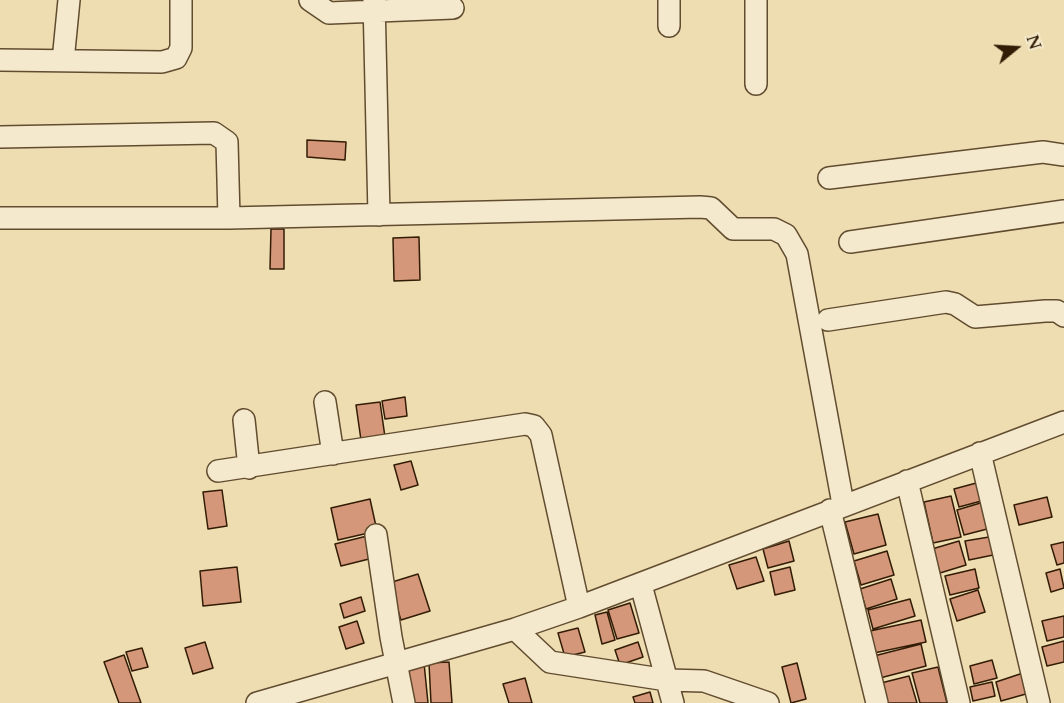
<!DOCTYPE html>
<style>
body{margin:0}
#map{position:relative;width:1064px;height:703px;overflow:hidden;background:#eeddb1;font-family:Cardo,serif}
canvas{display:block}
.north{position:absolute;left:986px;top:18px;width:60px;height:60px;-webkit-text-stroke:4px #f4e9cc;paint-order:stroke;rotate:72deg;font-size:16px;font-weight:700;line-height:24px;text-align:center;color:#321c05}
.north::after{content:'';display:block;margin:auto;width:21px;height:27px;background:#321c05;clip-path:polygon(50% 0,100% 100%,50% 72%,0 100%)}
</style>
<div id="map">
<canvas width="1064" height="703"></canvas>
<div class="north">N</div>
</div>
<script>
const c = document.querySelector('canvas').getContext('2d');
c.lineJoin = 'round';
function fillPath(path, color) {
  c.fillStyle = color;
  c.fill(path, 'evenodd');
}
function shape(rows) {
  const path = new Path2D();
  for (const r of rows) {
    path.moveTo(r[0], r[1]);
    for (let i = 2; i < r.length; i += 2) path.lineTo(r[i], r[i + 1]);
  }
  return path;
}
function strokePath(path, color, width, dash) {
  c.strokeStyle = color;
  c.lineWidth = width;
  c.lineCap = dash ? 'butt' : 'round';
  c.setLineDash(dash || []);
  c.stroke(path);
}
const building = shape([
 [307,140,346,142,345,160,307,157,307,140],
 [271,229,284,229,284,269,270,269,271,229],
 [419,237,420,280,394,281,393,238,419,237],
 [405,397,407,416,385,419,382,401,405,397],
 [380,402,386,444,362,447,356,405,380,402],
 [411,461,418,485,401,490,394,465,411,461],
 [980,482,985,500,959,507,954,489,980,482],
 [222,490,227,526,208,529,203,492,222,490],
 [951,496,961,537,933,543,924,502,951,496],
 [1047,497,1052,517,1019,525,1014,505,1047,497],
 [370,499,377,531,338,540,331,508,370,499],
 [987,501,995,527,964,535,957,510,987,501],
 [878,514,886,545,854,554,845,522,878,514],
 [367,536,373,558,341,566,335,544,367,536],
 [995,536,998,554,969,560,965,541,995,536],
 [789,541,794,561,768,568,763,549,789,541],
 [959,541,966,565,940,573,932,549,959,541],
 [1064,542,1064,563,1057,565,1051,545,1064,542],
 [887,551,894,575,861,585,854,561,887,551],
 [756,557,764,581,737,589,729,565,756,557],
 [237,567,241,602,203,606,200,571,237,567],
 [790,567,795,590,775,595,770,572,790,567],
 [975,569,979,588,950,595,945,576,975,569],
 [1060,569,1064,588,1051,592,1046,573,1060,569],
 [418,574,430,611,401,620,389,583,418,574],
 [891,579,897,599,866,609,860,589,891,579],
 [978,590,985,612,957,621,950,599,978,590],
 [361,597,365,611,344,618,340,604,361,597],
 [910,599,915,616,873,629,868,610,910,599],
 [630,603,639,633,617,639,608,610,630,603],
 [607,612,615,640,602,644,595,615,607,612],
 [1064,616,1064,637,1047,641,1042,621,1064,616],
 [921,620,926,642,874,653,870,631,921,620],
 [357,621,364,643,346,649,339,627,357,621],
 [578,628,585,652,565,657,558,633,578,628],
 [1064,641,1064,662,1047,666,1042,647,1064,641],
 [205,642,213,668,193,674,185,648,205,642],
 [638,642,643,657,620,665,615,650,638,642],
 [921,644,926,666,880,678,874,656,921,644],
 [142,648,148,667,132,671,126,652,142,648],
 [124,655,141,703,119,703,104,662,124,655],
 [992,660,997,678,974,684,970,666,992,660],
 [449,662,452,703,431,703,429,663,449,662],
 [424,663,428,703,410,703,406,665,424,663],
 [797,663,806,699,791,703,782,667,797,663],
 [938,667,947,703,920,703,912,673,938,667],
 [1026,672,1033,692,1001,701,996,682,1026,672],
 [909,676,917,703,882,703,877,684,909,676],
 [525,678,532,703,509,703,503,684,525,678],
 [992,682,995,696,973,701,970,687,992,682],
 [650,692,653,703,635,703,633,697,650,692]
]);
const minor = shape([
 [310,0,329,13,453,8],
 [374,0,379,215],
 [669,0,669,26],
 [756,0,756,84],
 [0,60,162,62,176,58,181,48,181,0],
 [63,61,69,0],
 [0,137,214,133,227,142,229,218],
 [829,178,1043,152,1064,155],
 [0,218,229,218,700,207,711,208,733,229,774,229,786,235,797,254,843,504],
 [850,242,1064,211],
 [828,320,946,302,955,304,975,317,1045,311,1057,311,1064,316],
 [325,402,333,454],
 [244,420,249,468],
 [980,453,1039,703],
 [218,471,525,424,534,426,541,435,579,607],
 [907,481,959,703],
 [830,510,877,703],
 [376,535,391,637,404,703],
 [641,585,673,703],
 [515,629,550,662,667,680,704,681,768,703],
 [257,703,515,629,579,607,1064,422]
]);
fillPath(building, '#d59779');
strokePath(building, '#321c05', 1.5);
strokePath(minor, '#614c30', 24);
strokePath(minor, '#f4e9cc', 21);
</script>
